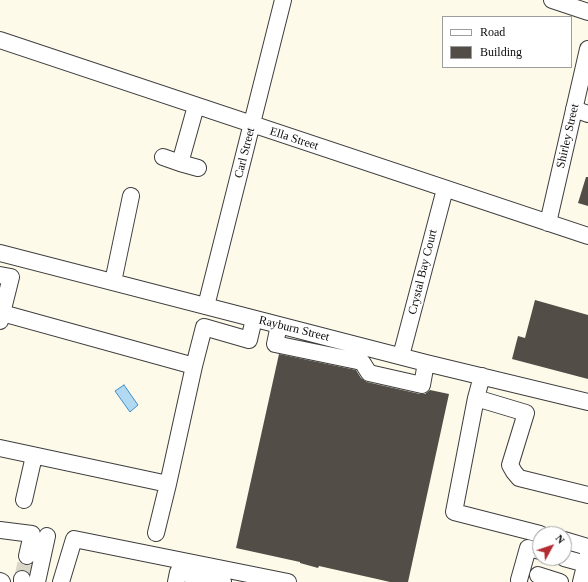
<!DOCTYPE html>
<style>
body{margin:0}
#map{position:relative;width:588px;height:582px;overflow:hidden;background:#fefaea;font-family:"Times New Roman",serif}
canvas{display:block}
.legend{position:absolute;left:442px;top:16px;width:130px;height:52px;box-sizing:border-box;background:#fff;border:1px solid #9d9d9d;margin:0;padding:5px 7px;list-style:none;font-size:12px;color:#0b0b0b}
.legend li{display:flex;align-items:center;gap:8px;height:20px}
.legend b{width:20px;border:1px solid #9d9d9d}
.north{position:absolute;left:532px;top:526px;width:40px;height:40px;box-sizing:border-box;background:#fff;border:1px solid #9d9d9d;border-radius:50%;rotate:50deg;font-size:11px;font-weight:700;line-height:16px;text-align:center;color:#0b0b0b}
.north::after{content:'';display:block;margin:auto;width:14px;height:18px;background:#b22c31;clip-path:polygon(50% 0,100% 100%,50% 72%,0 100%)}
</style>
<div id="map">
<canvas width="588" height="582"></canvas>
<ul class="legend">
<li><b style="height:5px;background:#fff"></b>Road</li>
<li><b style="height:11px;background:#534d48"></b>Building</li>
</ul>
<div class="north">N</div>
</div>
<script>
const c = document.querySelector('canvas').getContext('2d');
c.lineJoin = 'round';
function fillPath(path, color) {
  c.fillStyle = color;
  c.fill(path, 'evenodd');
}
function shape(rows) {
  const path = new Path2D();
  for (const r of rows) {
    path.moveTo(r[0], r[1]);
    for (let i = 2; i < r.length; i += 2) path.lineTo(r[i], r[i + 1]);
  }
  return path;
}
function strokePath(path, color, width, dash) {
  c.strokeStyle = color;
  c.lineWidth = width;
  c.lineCap = dash ? 'butt' : 'round';
  c.setLineDash(dash || []);
  c.stroke(path);
}
function label(font, color, halo, rows, align = 'center') {
  c.font = font + ' "Times New Roman",serif';
  c.lineWidth = 4;
  c.setLineDash([]);
  c.textBaseline = 'middle';
  c.strokeStyle = halo;
  c.fillStyle = color;
  for (const [text, x, y, turn = 0] of rows) {
    c.save();
    c.translate(x, y);
    c.rotate((+turn || 0) * Math.PI / 180);
    c.textAlign = isNaN(turn) ? turn : align;
    if (halo) c.strokeText(text, 0, 0);
    c.fillText(text, 0, 0);
    c.restore();
  }
}
const water = shape([
 [124,385,138,405,130,412,115,391,124,385]
]);
const building = shape([
 [586,177,588,177,588,206,578,203],
 [535,300,588,315,588,379,512,359,518,336,525,338],
 [279,354,356,370,361,378,367,382,420,394,425,394,430,390,449,394,408,582,390,582,377,579,319,566,318,568,300,563,300,562,236,548]
]);
const minorTunnel = shape([
 [22,579,27,556]
]);
const minor = shape([
 [552,0,588,12],
 [0,40,588,236],
 [196,106,180,163,198,168],
 [574,109,588,114],
 [163,157,180,163],
 [548,223,588,49],
 [0,253,426,363,588,402],
 [0,275,11,277,0,321],
 [113,282,131,196],
 [206,306,283,0],
 [2,313,194,366],
 [279,325,275,344,362,362,369,373,422,385,426,363],
 [401,356,445,189],
 [482,376,476,398,526,413,510,465,514,472,519,478,588,495],
 [476,398,454,512,540,534],
 [0,448,168,484,156,533],
 [168,484,194,366,204,327,249,340,254,319],
 [24,500,34,456],
 [0,530,32,534,27,556],
 [564,540,588,547],
 [564,558,586,564],
 [538,575,560,582],
 [519,580,528,548,540,551],
 [0,581,2,582],
 [22,582,22,579],
 [37,582,47,536],
 [61,582,74,539,288,582],
 [176,582,178,572,223,582],
 [581,582,588,554]
]);
const streetNames = [
 ["Shirley Street",568,136,-77],
 ["Ella Street",294,139,18],
 ["Carl Street",245,153,-76],
 ["Crystal Bay Court",423,272,-76],
 ["Rayburn Street",294,329,14]
];
fillPath(water, '#b2d9f2');
strokePath(water, '#3e8dc5', 1);
fillPath(building, '#534d48');
strokePath(minorTunnel, '#dad6c9', 16, [16, 8]);
strokePath(minor, '#3e3e3e', 18);
strokePath(minor, '#fff', 16);
label('12px', '#0b0b0b', '#fff', streetNames);
</script>
